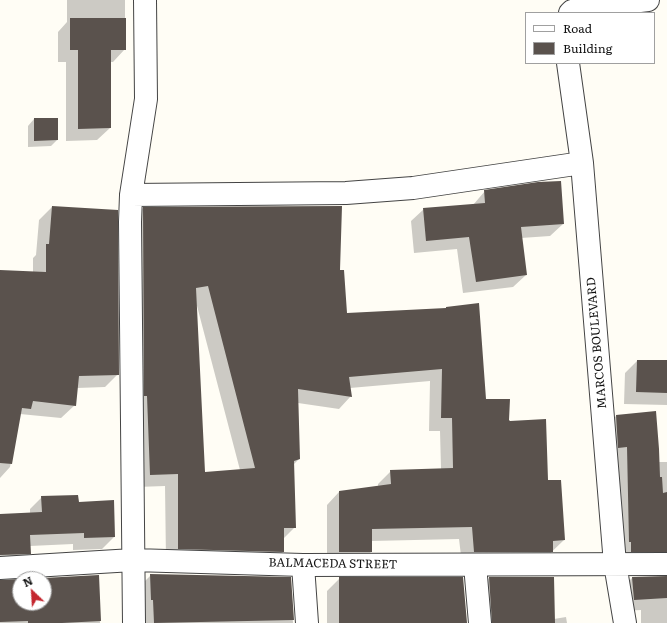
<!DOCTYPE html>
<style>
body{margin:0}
#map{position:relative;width:667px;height:623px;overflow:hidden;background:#fffdf5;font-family:Literata,serif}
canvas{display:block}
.legend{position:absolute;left:525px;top:12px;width:130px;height:52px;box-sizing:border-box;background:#fff;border:1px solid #a0a0a0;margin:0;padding:5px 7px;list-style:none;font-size:12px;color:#111}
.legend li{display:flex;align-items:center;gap:8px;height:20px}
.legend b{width:20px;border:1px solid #a0a0a0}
.north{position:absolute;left:12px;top:571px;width:40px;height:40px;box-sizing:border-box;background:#fff;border:1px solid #a0a0a0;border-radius:50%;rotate:335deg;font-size:11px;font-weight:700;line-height:16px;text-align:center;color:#111}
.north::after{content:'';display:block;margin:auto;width:14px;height:18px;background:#c4262e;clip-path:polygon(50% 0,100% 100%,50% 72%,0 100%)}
</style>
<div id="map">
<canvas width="667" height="623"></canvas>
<ul class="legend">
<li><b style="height:5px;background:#fff"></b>Road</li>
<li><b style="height:11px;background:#5a524d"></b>Building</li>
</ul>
<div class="north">N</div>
</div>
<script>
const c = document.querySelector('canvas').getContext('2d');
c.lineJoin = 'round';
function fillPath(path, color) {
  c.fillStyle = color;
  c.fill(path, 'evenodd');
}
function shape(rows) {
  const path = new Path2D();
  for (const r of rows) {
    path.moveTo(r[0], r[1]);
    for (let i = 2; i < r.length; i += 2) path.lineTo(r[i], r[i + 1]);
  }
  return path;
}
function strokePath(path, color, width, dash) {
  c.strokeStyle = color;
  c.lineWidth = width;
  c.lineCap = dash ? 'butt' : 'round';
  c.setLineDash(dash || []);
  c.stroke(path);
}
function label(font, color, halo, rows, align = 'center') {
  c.font = font + ' Literata,serif';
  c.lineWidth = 4;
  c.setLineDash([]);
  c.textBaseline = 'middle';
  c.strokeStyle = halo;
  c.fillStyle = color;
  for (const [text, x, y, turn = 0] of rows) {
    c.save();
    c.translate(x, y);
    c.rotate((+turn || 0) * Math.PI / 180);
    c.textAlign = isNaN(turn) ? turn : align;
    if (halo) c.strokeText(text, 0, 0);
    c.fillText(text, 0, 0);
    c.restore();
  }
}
const shadow = shape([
 [67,0,125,0,125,49,113,62,110,62,110,128,97,140,66,141,66,62,58,62,58,32,67,22],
 [34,119,57,140,51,146,28,147,28,126],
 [485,191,563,224,550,236,521,238,526,275,513,287,463,293,457,249,414,253,411,221,424,209,473,205],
 [52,207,118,374,105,387,77,388,75,405,61,418,20,414,0,415,0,271,33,273,33,258,36,255,39,220],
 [143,208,339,271,346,314,445,309,446,308,485,400,508,420,547,482,564,540,539,564,462,564,459,539,371,541,371,552,358,565,327,565,327,505,339,492,378,487,378,484,391,471,441,469,440,431,429,431,430,381,350,388,351,396,339,409,298,403,299,459,293,465,295,527,283,539,283,552,271,564,166,561,165,486,137,487,131,221],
 [196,306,197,306,240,470,204,474],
 [637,361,667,361,667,405,624,404,625,373],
 [616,416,659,462,667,462,667,570,620,563,605,427],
 [0,435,16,435,10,467,0,478],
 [42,497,78,503,113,501,114,537,102,549,73,550,73,544,30,546,30,553,18,565,0,566,0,515,30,513,30,509],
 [151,575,290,578,293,623,142,623,139,587],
 [98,576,100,623,0,623,0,581,20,580,20,603,44,603,44,579],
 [340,578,467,623,327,623,327,591],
 [489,578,553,578,554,619,566,617,567,623,479,623,477,590],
 [632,578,667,578,667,623,641,623,641,610,623,611,621,589]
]);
const building = shape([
 [70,18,126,18,126,50,111,50,111,128,78,129,78,50,70,50],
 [34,118,58,118,58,140,34,141],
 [561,181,564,224,521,227,527,275,476,282,469,237,426,241,423,208,485,203,484,190,538,182],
 [52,206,118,210,119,375,79,376,76,406,33,401,31,409,22,408,12,464,0,463,0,270,46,272,46,244,49,244],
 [342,206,340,270,344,270,347,313,446,308,446,307,479,303,486,399,510,399,509,420,510,421,546,419,548,480,561,480,565,540,553,541,553,552,474,552,472,527,372,529,372,552,339,552,339,491,391,484,390,470,453,468,452,418,441,418,442,369,349,377,352,397,298,389,300,459,294,461,296,528,284,528,284,552,178,549,178,474,150,475,147,396,144,396,143,207],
 [208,286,255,468,205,472,196,288],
 [637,360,667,360,667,393,636,392],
 [656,411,659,449,660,477,662,477,663,493,667,492,667,552,631,552,631,542,629,542,627,447,618,448,616,415],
 [78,495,79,502,114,500,115,537,84,538,84,533,30,535,31,554,0,555,0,514,42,512,41,496],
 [150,574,291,577,294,620,154,623,153,600,151,600],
 [99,575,101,621,62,623,28,623,28,621,0,622,0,580,20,579,20,603,44,603,44,579,25,579],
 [667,576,667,598,634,600,632,577],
 [339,577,463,577,467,623,339,623],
 [489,577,554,577,555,623,492,623]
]);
const minor = shape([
 [570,13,572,11,582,8,648,0],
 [568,63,582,163,615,564,625,623],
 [131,195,346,193,413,188,582,163],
 [303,565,307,623],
 [475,565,480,623],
 [0,568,133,560,303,565,667,564],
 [134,623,130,222,131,195,146,99,145,0]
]);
const streetNames = [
 ["MARCOS BOULEVARD",597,343,-95],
 ["BALMACEDA STREET",333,564,1]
];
fillPath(shadow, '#0003');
fillPath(building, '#5a524d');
strokePath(minor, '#444', 24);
strokePath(minor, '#fff', 22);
label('12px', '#111', '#fff', streetNames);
</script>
